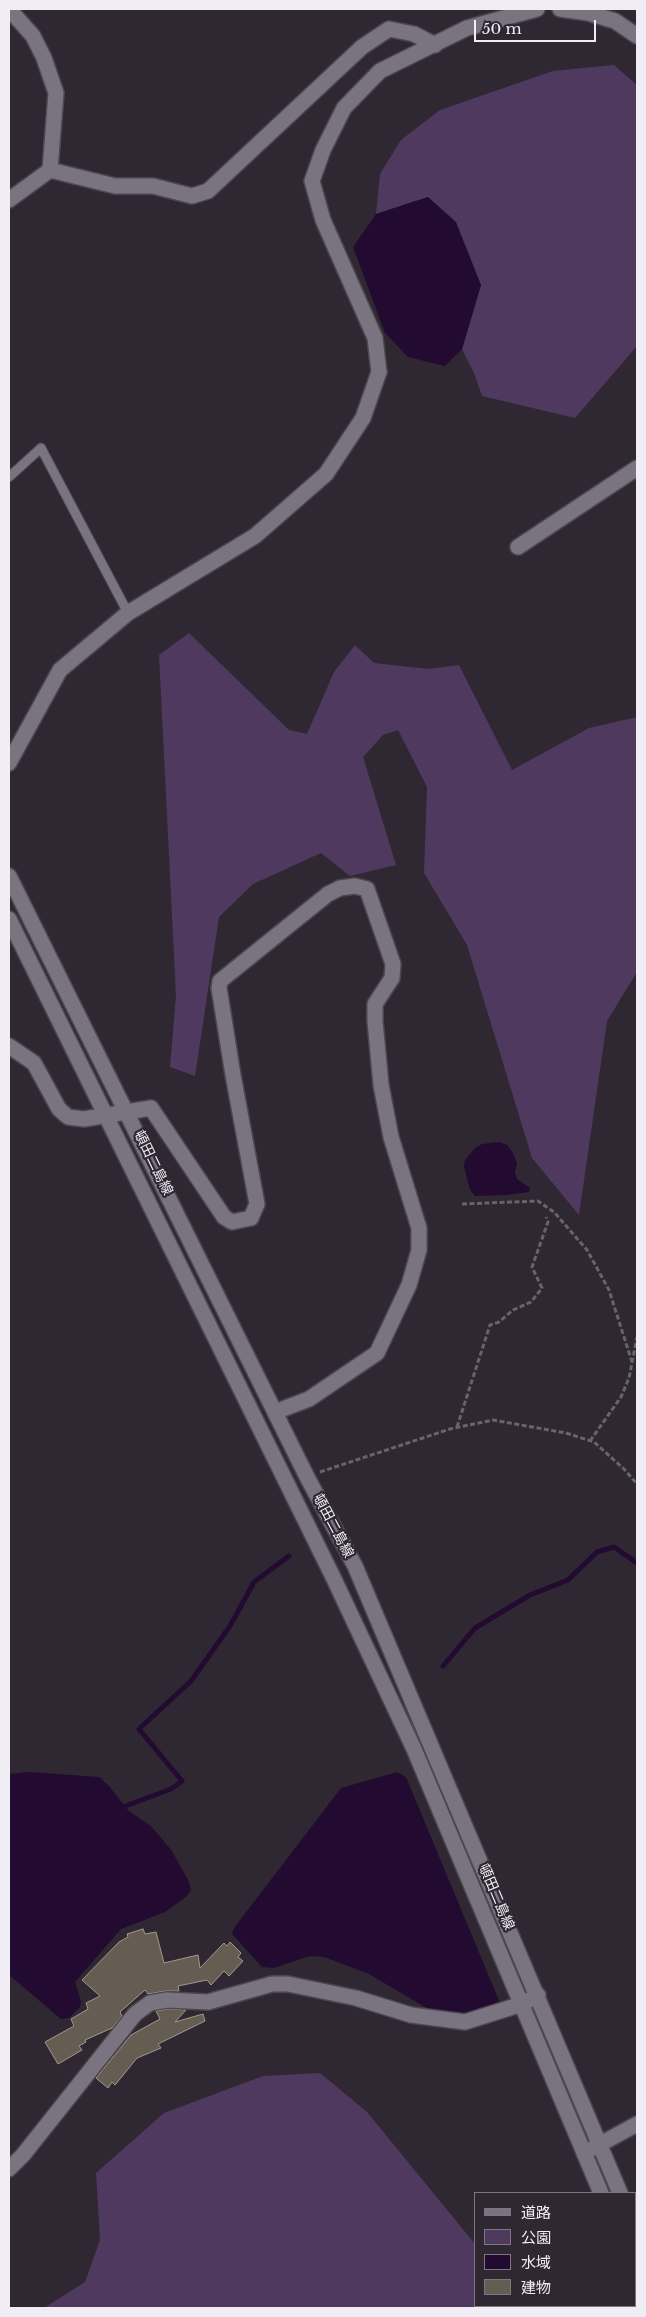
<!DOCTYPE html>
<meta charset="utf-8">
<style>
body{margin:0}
#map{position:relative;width:646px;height:2317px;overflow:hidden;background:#2f2833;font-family:"Libre Baskerville","Noto Sans JP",serif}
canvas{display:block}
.frame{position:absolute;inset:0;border:10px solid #f1edf4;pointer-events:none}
.legend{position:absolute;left:474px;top:2192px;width:162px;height:115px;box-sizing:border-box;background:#2f2833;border:1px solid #7d7780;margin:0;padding:6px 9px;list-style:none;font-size:15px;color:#f1edf4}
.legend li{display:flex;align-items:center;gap:10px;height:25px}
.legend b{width:25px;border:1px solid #7d7780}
.scale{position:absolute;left:474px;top:20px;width:122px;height:22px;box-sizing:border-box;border:2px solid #f1edf4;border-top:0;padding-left:6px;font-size:15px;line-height:18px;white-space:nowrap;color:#f1edf4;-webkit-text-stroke:4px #2f2833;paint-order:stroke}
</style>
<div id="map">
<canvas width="646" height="2317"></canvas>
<div class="frame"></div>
<ul class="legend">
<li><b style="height:6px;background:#7a7380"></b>道路</li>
<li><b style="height:14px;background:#50395e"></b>公園</li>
<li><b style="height:14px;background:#230a30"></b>水域</li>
<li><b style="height:14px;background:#655d51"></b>建物</li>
</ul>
<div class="scale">50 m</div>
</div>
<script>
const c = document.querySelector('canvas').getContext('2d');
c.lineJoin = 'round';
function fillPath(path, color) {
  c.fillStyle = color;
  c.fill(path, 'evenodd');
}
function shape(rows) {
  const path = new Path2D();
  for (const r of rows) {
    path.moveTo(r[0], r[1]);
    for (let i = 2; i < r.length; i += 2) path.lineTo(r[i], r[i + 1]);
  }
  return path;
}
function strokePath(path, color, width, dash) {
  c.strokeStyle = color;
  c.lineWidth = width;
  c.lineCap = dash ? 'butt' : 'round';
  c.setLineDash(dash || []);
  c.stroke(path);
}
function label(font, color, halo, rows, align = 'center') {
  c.font = font + ' "Libre Baskerville","Noto Sans JP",serif';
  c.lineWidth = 4.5;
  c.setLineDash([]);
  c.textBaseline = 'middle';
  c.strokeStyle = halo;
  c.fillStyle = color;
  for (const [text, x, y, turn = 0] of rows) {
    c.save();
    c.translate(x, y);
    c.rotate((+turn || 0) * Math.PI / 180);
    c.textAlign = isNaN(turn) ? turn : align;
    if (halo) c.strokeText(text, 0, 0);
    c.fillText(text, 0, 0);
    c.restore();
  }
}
const green = shape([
 [614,65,637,85,637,346,575,418,482,396,474,373,462,349,481,285,428,197,376,214,380,174,401,140,440,110,553,71],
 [189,633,289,730,307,734,334,672,355,645,374,663,429,669,459,665,512,770,589,728,637,717,637,972,607,1021,579,1215,532,1158,467,945,424,873,427,787,398,730,383,735,363,757,396,865,350,876,321,853,253,884,219,917,195,1076,170,1067,176,996,159,655],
 [320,2073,367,2112,475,2244,475,2306,571,2306,573,2308,44,2308,85,2282,100,2240,96,2173,164,2113,263,2076]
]);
const water = shape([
 [428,197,456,222,481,285,462,349,445,366,408,357,385,333,353,247,376,214],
 [499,1142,507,1145,513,1153,517,1163,515,1173,517,1179,530,1188,529,1192,507,1195,475,1196,470,1190,464,1166,465,1160,475,1148,482,1144],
 [29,1772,99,1777,108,1785,129,1811,151,1826,172,1851,189,1882,191,1890,186,1897,165,1912,121,1929,75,1982,81,2001,80,2007,69,2018,61,2019,9,1975,9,1774],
 [397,1772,406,1777,500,2003,463,2017,435,2013,369,1974,324,1957,310,1956,274,1968,262,1967,232,1934,234,1928,341,1788]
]);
const stream = shape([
 [443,1666,475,1628,530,1595,568,1580,597,1552,614,1547,637,1563],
 [120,1808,171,1789,182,1781,139,1729,191,1681,230,1626,254,1582,289,1556]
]);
const building = shape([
 [143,1929,145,1934,156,1932,164,1963,198,1955,200,1968,224,1943,227,1946,230,1942,241,1953,238,1957,243,1961,229,1976,224,1971,211,1985,207,1980,178,1986,179,1991,166,1991,148,1994,145,1990,120,2012,122,2016,112,2028,85,2040,86,2042,79,2046,82,2050,58,2064,45,2042,74,2026,71,2019,88,2009,86,2003,100,1996,82,1980,119,1942,128,1937,127,1934,143,1929],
 [168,2009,186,2010,175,2022,203,2014,205,2021,158,2044,161,2048,137,2058,115,2085,112,2082,108,2088,96,2078,131,2035,160,2019,156,2011,168,2009]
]);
const path = shape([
 [462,1204,538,1201,554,1212,587,1250,609,1290,632,1362],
 [457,1427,490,1325,499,1322,513,1310,531,1302,542,1288,532,1267,548,1222,546,1217],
 [590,1441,621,1397,629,1378,637,1337],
 [320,1472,450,1429,493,1420,566,1433,594,1442,624,1469,637,1484]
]);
const service = shape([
 [9,477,41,448,128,613]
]);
const minor = shape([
 [9,9,33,36,44,58,56,93,50,170],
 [560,9,588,13,615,21,637,36],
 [9,200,50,170,115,186,153,186,192,196,208,191,362,47,389,29,414,34,435,45],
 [379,372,375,338,323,220,312,181,323,150,344,108,380,71,467,28,537,9],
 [518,547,637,468],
 [9,1046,34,1063,59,1109,68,1117,84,1119,151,1108,224,1217,232,1222,251,1218,257,1204,233,1075,219,988,220,981,328,894,340,888,355,886,367,889,393,964,392,978,375,1004,375,1021,381,1085,391,1137,419,1228,419,1250,409,1285,377,1353,309,1399,275,1412],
 [584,2153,637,2124],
 [9,2169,23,2155,135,2014,150,2003,167,2000,208,2002,272,1984,288,1984,356,1998,411,2015,465,2022,522,2004,538,1995]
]);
const tertiary = shape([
 [9,763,60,670,128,613,255,536,326,474,363,418,379,372]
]);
const secondary = shape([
 [9,876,307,1477,355,1566,620,2193],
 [9,919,334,1579,414,1749,601,2193],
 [635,2238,637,2245],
 [635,2306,635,2308]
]);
const streetNames = [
 ["頓田二島線",153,1163,64],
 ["頓田二島線",333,1526,62],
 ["頓田二島線",496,1897,67]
];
fillPath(green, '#50395e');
fillPath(water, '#230a30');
strokePath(stream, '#230a30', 5);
fillPath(building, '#655d51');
strokePath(building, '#a2998c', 1);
strokePath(service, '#4b464f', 11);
strokePath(minor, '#4b464f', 18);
strokePath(tertiary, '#4b464f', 18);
strokePath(secondary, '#4b464f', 18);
strokePath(path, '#69636d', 3, [5, 2.5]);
strokePath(service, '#7a7380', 9);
strokePath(minor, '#7a7380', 15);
strokePath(tertiary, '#7a7380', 15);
strokePath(secondary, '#7a7380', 15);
label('14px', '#f1edf4', '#2f2833', streetNames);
</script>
